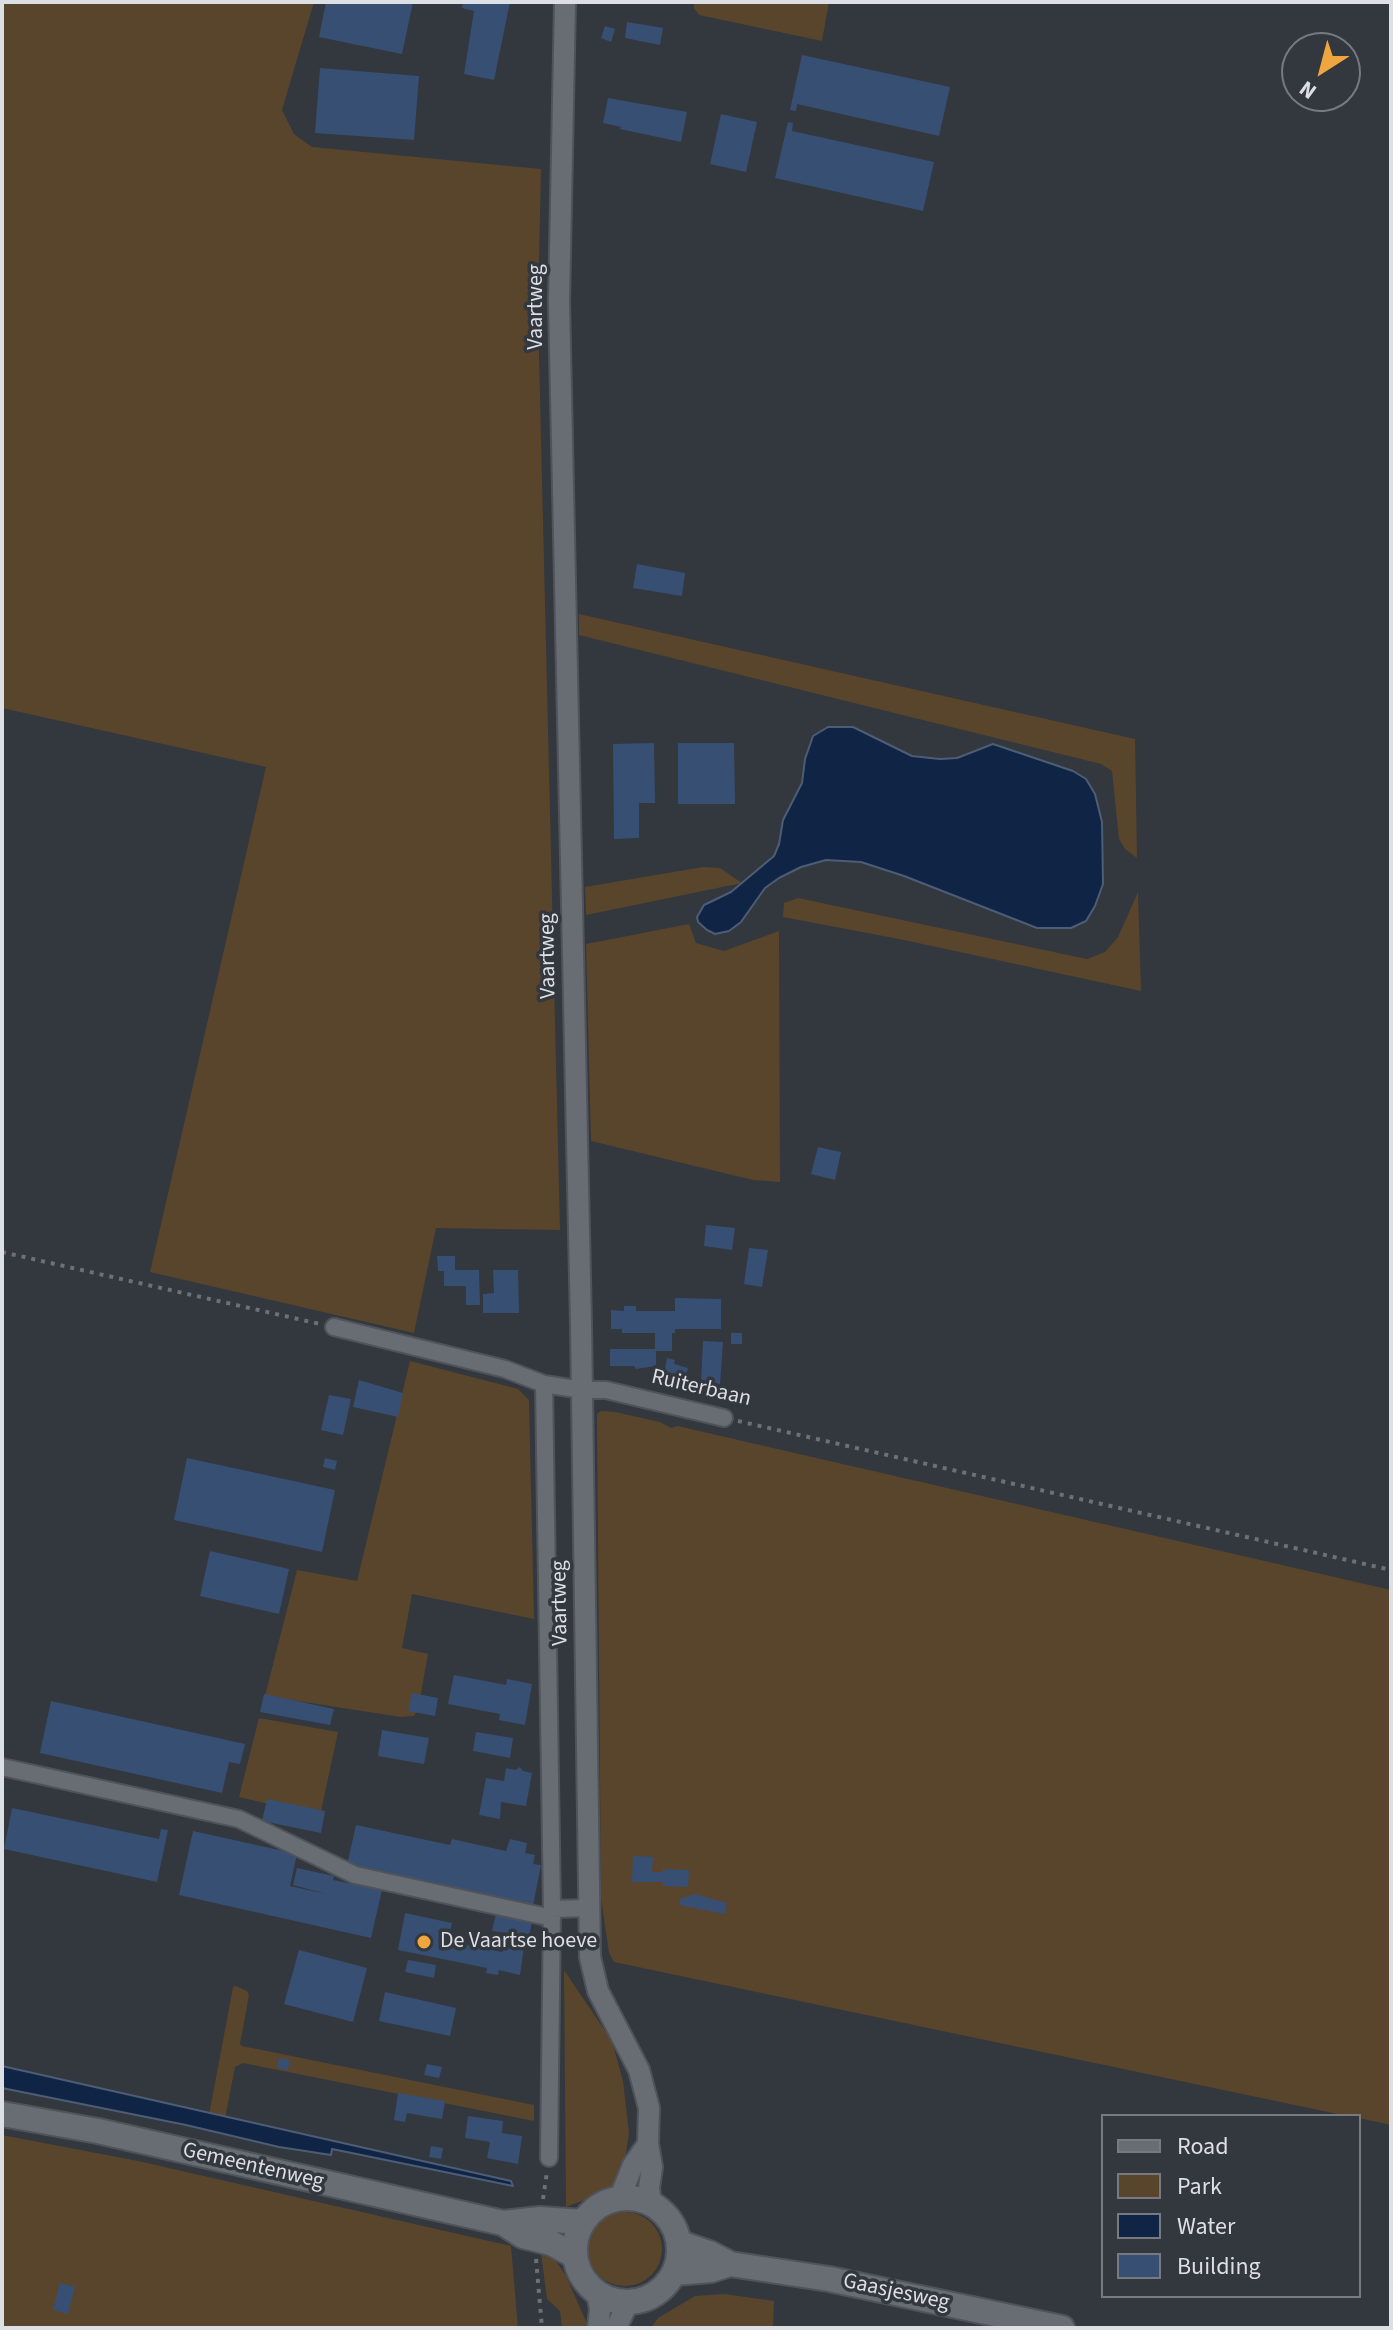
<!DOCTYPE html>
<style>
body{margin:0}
#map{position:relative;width:1393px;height:2330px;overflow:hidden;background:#33373e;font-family:"Source Sans 3",sans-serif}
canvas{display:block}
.frame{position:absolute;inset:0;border:4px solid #dcdfe4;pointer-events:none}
.legend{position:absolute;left:1101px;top:2114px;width:260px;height:184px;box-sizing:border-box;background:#33373e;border:2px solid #777a80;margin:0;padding:10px 14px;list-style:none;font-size:24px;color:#dcdfe4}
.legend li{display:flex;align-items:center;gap:16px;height:40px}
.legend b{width:40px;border:2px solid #777a80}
.north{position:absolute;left:1281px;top:32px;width:80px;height:80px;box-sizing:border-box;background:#33373e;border:2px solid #777a80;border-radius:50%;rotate:216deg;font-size:22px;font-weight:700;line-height:32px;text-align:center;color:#dcdfe4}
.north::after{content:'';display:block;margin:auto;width:28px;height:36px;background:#f0a63f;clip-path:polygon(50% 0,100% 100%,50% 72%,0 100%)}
</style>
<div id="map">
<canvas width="1393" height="2330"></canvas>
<div class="frame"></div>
<ul class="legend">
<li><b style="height:10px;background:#686d74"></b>Road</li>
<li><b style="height:22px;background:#59452c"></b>Park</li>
<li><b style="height:22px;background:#102546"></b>Water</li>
<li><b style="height:22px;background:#384f74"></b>Building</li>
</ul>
<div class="north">N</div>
</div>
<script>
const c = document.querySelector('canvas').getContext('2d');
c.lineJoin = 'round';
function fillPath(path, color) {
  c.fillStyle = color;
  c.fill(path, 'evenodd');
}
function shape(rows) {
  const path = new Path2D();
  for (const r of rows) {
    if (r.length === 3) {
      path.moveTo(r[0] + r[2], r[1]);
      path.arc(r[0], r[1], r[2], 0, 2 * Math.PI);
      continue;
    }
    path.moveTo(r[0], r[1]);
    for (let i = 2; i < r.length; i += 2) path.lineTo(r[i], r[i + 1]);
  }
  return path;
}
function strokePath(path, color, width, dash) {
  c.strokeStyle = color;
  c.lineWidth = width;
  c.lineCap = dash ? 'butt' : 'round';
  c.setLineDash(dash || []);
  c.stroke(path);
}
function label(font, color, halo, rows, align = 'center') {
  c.font = font + ' "Source Sans 3",sans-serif';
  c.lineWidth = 7;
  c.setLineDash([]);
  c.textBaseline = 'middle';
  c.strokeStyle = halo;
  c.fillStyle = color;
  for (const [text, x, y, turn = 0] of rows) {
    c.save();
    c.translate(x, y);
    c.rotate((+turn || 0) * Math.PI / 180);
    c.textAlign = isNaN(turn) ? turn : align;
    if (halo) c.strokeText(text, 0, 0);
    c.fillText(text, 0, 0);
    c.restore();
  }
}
const green = shape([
 [2,2,314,2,282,110,294,134,312,147,541,169,538,312,560,1230,436,1228,414,1333,150,1272,266,767,2,708],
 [694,2,829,2,822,41,699,15,694,8],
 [579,614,1135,739,1137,858,1125,849,1119,839,1112,771,1101,764,579,635],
 [703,867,720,868,742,883,586,915,585,887],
 [1138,892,1141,991,904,940,783,917,784,903,798,898,1087,959,1105,952,1118,937],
 [689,924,696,943,724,951,779,931,780,1182,753,1180,591,1141,586,944],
 [410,1361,507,1386,518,1389,529,1400,534,1619,412,1594,402,1648,428,1654,418,1710,414,1716,401,1717,265,1696,297,1570,357,1581],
 [601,1411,615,1412,660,1422,671,1428,678,1426,760,1445,1391,1590,1391,2125,1359,2118,1359,2116,1347,2116,614,1962,609,1953,601,1898,597,1424,597,1414],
 [259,1718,338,1732,320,1816,239,1797],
 [564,1970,612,2041,623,2081,629,2133,623,2173,611,2190,566,2207],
 [236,1986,247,1991,249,1995,240,2044,242,2046,534,2105,534,2121,243,2063,235,2067,225,2119,209,2115,233,1987],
 [2,2135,138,2161,511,2246,518,2328,2,2328],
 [625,2249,37],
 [541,2253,556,2261,566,2276,589,2328,562,2328,560,2311,547,2299],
 [724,2294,774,2301,773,2328,651,2328,658,2318,695,2296]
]);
const water = shape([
 [828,727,853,727,912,756,940,759,957,758,993,744,1073,771,1086,779,1095,794,1102,822,1103,884,1095,906,1086,921,1071,928,1037,928,904,876,861,862,826,860,801,867,779,878,765,888,741,922,729,931,715,934,707,930,698,922,697,917,704,905,731,892,774,856,779,844,783,820,802,783,805,759,813,736,828,727],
 [2,2066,511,2181,513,2186,332,2149,331,2155,279,2147,186,2125,2,2088,2,2066]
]);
const building = shape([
 [326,2,413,2,402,54,319,37],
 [463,2,510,2,494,80,464,74,474,11,462,8],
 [627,22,663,28,660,45,625,38],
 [605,26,615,29,611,42,601,38],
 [802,55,950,87,939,136,797,104,796,111,790,110],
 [320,68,419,76,414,140,315,133],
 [608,98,687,112,681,142,620,129,621,127,603,123],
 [721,114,757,122,746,172,710,164],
 [788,122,793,123,792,131,934,162,923,211,775,178],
 [637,564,685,573,682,596,633,588],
 [654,743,655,803,639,803,639,838,614,839,613,744],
 [678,743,734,743,735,804,678,804],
 [818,1147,841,1152,835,1180,811,1174],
 [706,1225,735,1228,732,1250,704,1246],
 [749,1248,768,1250,762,1287,744,1284],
 [437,1256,455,1256,455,1270,479,1270,480,1305,466,1305,466,1286,444,1286,444,1271,438,1271],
 [493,1270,518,1270,519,1313,483,1313,483,1294,494,1293],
 [675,1298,721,1299,721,1329,675,1329,675,1333,672,1333,672,1351,656,1351,656,1366,636,1369,634,1366,610,1366,610,1349,655,1349,655,1333,622,1333,622,1329,611,1329,611,1310,624,1311,624,1306,636,1306,636,1311,675,1311],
 [731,1333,742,1333,742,1344,731,1344],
 [703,1341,723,1342,720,1384,701,1383],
 [667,1358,675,1360,674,1364,688,1368,685,1380,664,1375],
 [359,1380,403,1393,398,1417,353,1407],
 [329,1395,351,1399,343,1435,321,1430],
 [187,1458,335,1490,322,1552,174,1520],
 [325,1458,337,1461,335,1470,323,1467],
 [210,1551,289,1569,279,1614,200,1596],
 [454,1675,506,1685,507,1679,532,1684,525,1725,499,1720,500,1714,448,1704],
 [412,1693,438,1698,435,1716,408,1711],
 [264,1694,334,1709,330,1725,260,1712],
 [51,1701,245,1744,240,1764,229,1762,222,1793,40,1753],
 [382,1730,429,1738,424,1764,378,1756],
 [476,1732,513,1738,510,1758,473,1751],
 [520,1767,523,1771,532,1773,526,1806,501,1802,500,1819,479,1815,486,1778,504,1781,506,1768,515,1770],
 [267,1799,325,1811,321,1833,262,1821],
 [12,1808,159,1839,161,1829,168,1830,157,1882,4,1849],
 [356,1825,450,1845,452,1839,506,1851,510,1839,527,1843,525,1853,535,1855,533,1864,541,1865,533,1906,437,1886,438,1883,347,1865],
 [193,1831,297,1854,290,1886,326,1894,293,1885,297,1868,334,1876,333,1880,382,1890,371,1938,179,1895],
 [633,1856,653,1857,652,1872,663,1872,663,1869,689,1870,688,1887,663,1886,663,1882,632,1882],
 [694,1894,727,1903,725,1914,679,1905,680,1899],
 [405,1913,452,1923,448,1941,502,1952,508,1943,504,1943,506,1933,492,1931,496,1914,532,1922,527,1947,524,1947,520,1975,499,1970,498,1975,486,1973,487,1968,398,1950],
 [299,1950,367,1968,353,2022,284,2004],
 [408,1960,436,1965,434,1978,405,1972],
 [385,1992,456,2008,450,2036,379,2021],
 [279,2058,290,2060,288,2070,277,2068],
 [427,2064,442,2067,439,2078,424,2075],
 [398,2093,445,2101,442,2119,407,2113,405,2122,394,2120],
 [468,2116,503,2121,502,2133,522,2136,518,2164,487,2158,490,2142,465,2138],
 [431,2146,443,2148,441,2159,429,2157],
 [60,2283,75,2287,68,2314,53,2310]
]);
const path = shape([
 [2,1252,320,1324],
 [738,1421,1391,1570],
 [543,2199,547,2172],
 [536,2259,542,2328]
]);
const minor = shape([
 [334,1327,505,1369,544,1384,582,1390,606,1390,724,1418],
 [544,1384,552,1909,549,2158],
 [2,1767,239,1819,355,1875,552,1918],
 [552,1909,588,1908]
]);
const tertiary = shape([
 [565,2,559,302,581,1324,590,1957,598,1991,639,2070,649,2108,648,2144,652,2167,649,2188,651,2203],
 [620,2197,633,2165,648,2144],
 [597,2293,600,2309,598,2328],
 [616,2328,628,2303]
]);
const secondary = shape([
 [2,2114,98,2131,503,2223,523,2236,551,2243,575,2256],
 [627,2250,52],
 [503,2223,540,2219,582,2222],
 [680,2243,709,2253,730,2264,829,2279,1062,2328],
 [675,2273,711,2270,730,2264]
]);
const markers = [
 [424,1942,8,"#f0a63f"]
];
const streetNames = [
 ["Vaartweg",537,307,-90],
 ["Vaartweg",549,956,-91],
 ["Ruiterbaan",701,1389,13],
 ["Vaartweg",561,1603,-91],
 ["Gemeentenweg",253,2167,13],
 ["Gaasjesweg",896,2293,12]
];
const poiNames = [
 ["De Vaartse hoeve",440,1942]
];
fillPath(green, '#59452c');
fillPath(water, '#102546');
strokePath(water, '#4d5d75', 2);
fillPath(building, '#384f74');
strokePath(minor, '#50545a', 20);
strokePath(tertiary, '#50545a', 24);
strokePath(secondary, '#50545a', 28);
strokePath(path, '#6d7077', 4, [4, 6]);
strokePath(minor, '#686d74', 16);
strokePath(tertiary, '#686d74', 20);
strokePath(secondary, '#686d74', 24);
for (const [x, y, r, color] of markers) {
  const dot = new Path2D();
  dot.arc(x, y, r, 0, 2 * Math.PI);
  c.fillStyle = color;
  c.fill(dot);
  strokePath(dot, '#33373e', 3);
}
label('22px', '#dcdfe4', '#33373e', streetNames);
label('22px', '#dcdfe4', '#33373e', poiNames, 'left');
</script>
